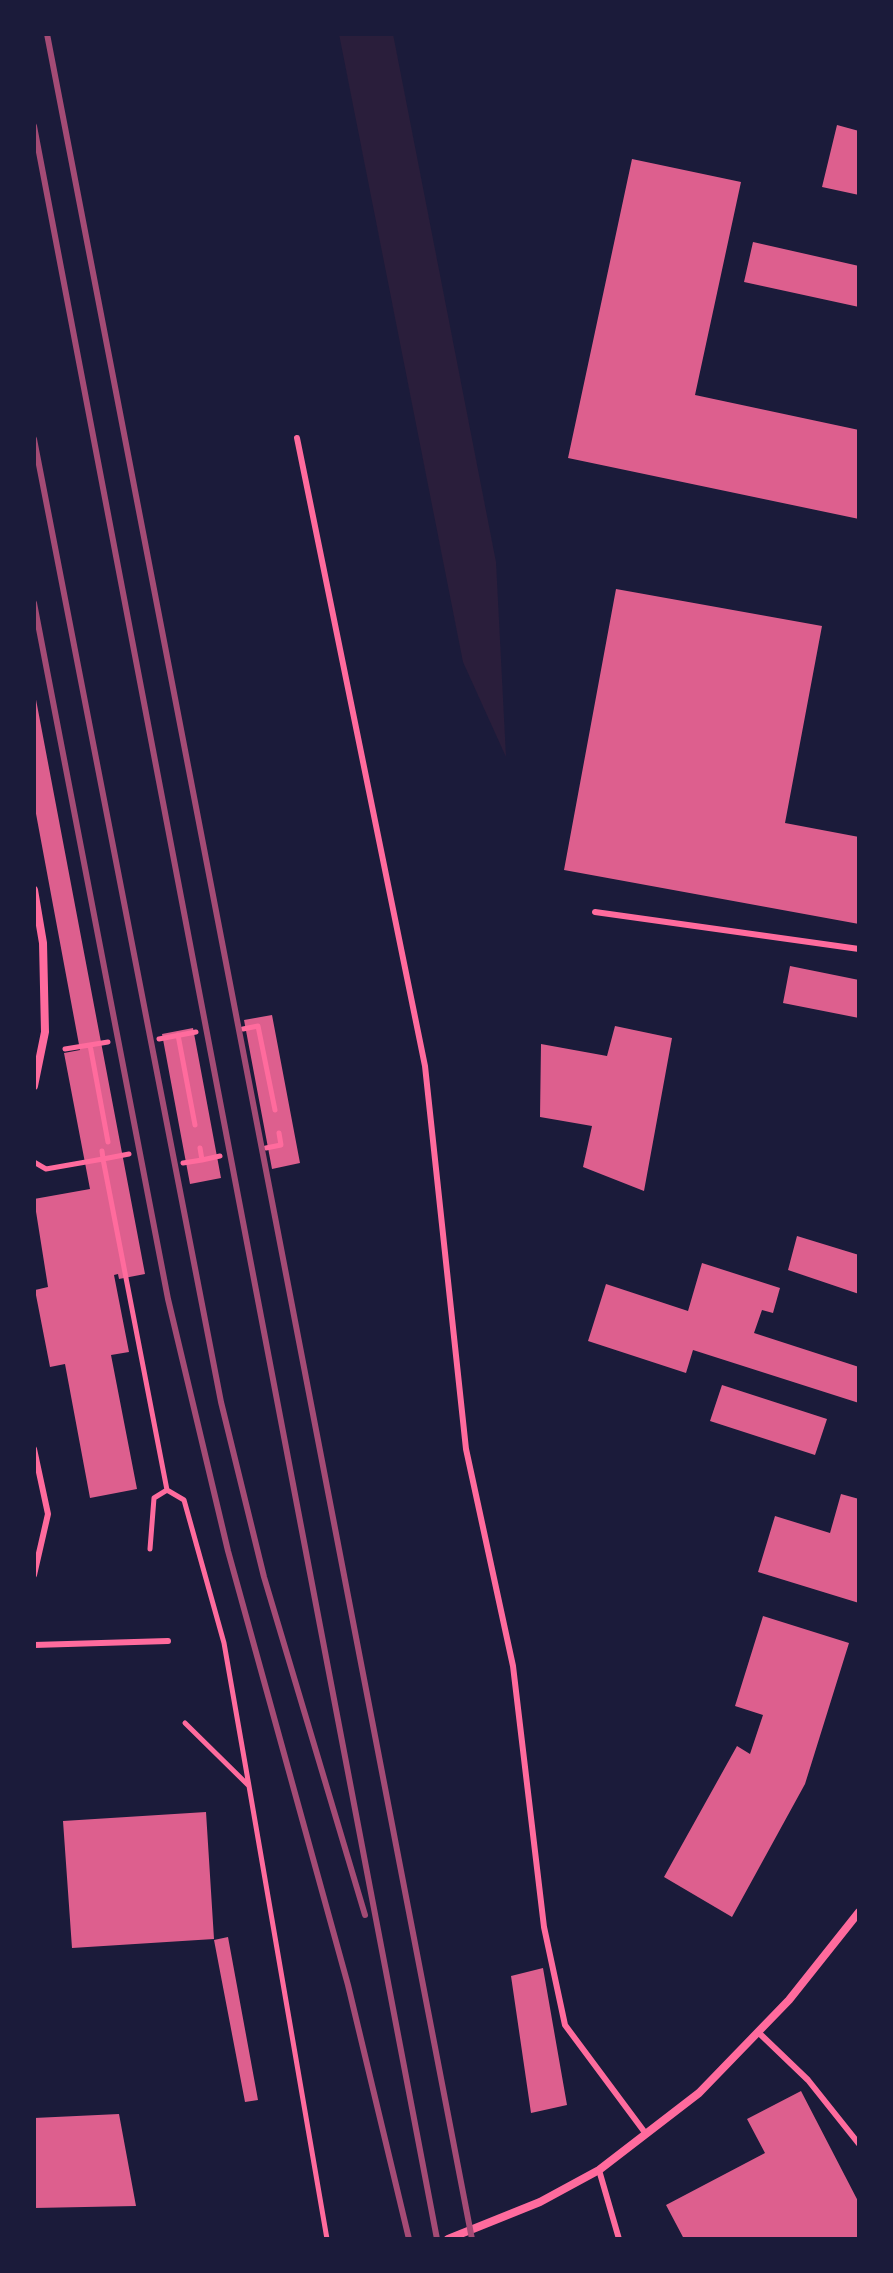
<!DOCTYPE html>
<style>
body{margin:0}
#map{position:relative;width:893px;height:2273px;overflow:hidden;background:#1b1b3a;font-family:Figtree,sans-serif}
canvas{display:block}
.frame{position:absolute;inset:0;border:36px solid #1b1b3a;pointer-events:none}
</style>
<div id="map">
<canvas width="893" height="2273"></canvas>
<div class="frame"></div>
</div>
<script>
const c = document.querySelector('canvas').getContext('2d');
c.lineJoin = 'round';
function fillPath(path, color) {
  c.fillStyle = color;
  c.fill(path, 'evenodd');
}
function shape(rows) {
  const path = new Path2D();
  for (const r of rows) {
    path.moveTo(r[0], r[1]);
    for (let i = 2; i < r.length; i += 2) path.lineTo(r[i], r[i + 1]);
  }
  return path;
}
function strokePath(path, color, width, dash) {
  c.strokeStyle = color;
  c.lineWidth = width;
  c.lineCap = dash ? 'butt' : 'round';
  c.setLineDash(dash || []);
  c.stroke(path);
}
const green = shape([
 [339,34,393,34,496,562,506,757,463,662]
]);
const building = shape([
 [837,125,859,131,859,195,822,187],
 [632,159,741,182,695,395,859,430,859,519,568,458],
 [753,242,859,266,859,307,744,282],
 [616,589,822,626,785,823,859,837,859,924,564,870],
 [34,689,145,1274,119,1279,118,1274,114,1275,129,1352,111,1355,137,1489,90,1498,65,1364,50,1367,35,1290,48,1287,34,1199,90,1189,64,1053,80,1050,34,803],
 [790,966,859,980,859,1018,783,1003],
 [272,1015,300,1163,272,1169,244,1020],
 [615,1026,672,1038,644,1191,583,1167,592,1126,540,1117,541,1044,607,1056],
 [193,1028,221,1178,190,1184,162,1034],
 [797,1236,859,1255,859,1294,788,1270],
 [702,1263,780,1288,773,1313,762,1310,754,1333,859,1367,859,1403,693,1350,686,1373,588,1341,606,1284,688,1311],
 [722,1385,827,1419,815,1455,710,1421],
 [841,1494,859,1499,859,1603,758,1572,775,1516,830,1533],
 [763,1616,849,1643,805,1784,732,1917,664,1877,737,1746,750,1754,763,1715,735,1706],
 [206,1812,214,1939,72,1948,63,1821],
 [228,1937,258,2100,245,2102,214,1940],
 [543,1968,567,2105,531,2113,511,1976],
 [801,2091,859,2203,859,2239,684,2239,666,2205,765,2153,747,2119],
 [119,2114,136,2206,34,2208,34,2118]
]);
const path = shape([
 [243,1029,258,1026,275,1110],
 [178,1035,195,1125],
 [159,1039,196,1032],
 [90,1045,108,1142],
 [65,1049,108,1042],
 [266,1148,281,1145,279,1133],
 [102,1151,103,1159,129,1154],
 [202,1160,220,1156],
 [34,1162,46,1169,103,1159,167,1490,184,1500,224,1643,249,1786],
 [183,1163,202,1160,200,1148],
 [150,1549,154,1498,167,1490],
 [185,1723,249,1786,327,2239]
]);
const service = shape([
 [297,438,425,1066,466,1449,513,1666,544,1927,565,2025,646,2134],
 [595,912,859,949],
 [34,1449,48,1514,34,1575],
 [34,1645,168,1641],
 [758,2032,808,2080,859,2144],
 [599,2170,619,2239]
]);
const minor = shape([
 [34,890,43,943,45,1032,34,1086],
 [448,2239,540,2202,599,2170,699,2093,789,2000,859,1912]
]);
const rail = shape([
 [47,34,472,2239],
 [34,126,437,2239],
 [34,439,221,1402,264,1577,365,1915],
 [34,603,168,1299,228,1551,348,1985,409,2239]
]);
fillPath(green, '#2a1e3b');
fillPath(building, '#dd5f8e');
strokePath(path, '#ff6b9d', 5);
strokePath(service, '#ff6b9d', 6);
strokePath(minor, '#ff6b9d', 8);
strokePath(rail, '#a44b75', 6);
</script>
